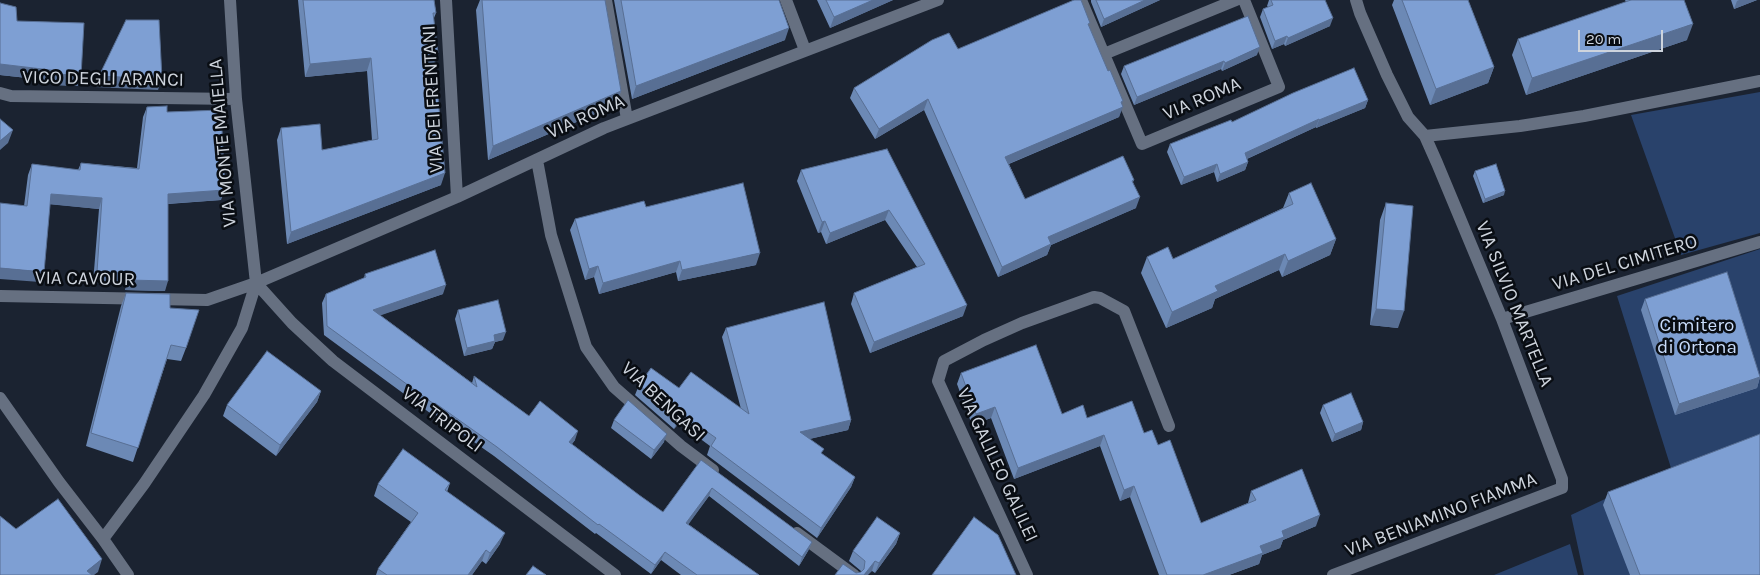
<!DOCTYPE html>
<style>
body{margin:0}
#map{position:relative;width:1760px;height:575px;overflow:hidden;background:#1b2331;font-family:Karla,sans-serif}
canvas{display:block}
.scale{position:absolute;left:1578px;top:30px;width:85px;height:22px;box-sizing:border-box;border:2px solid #ced4dd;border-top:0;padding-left:6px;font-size:15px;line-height:18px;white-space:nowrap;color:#ced4dd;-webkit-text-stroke:4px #090d13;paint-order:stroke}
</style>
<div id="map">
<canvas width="1760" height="575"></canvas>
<div class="scale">20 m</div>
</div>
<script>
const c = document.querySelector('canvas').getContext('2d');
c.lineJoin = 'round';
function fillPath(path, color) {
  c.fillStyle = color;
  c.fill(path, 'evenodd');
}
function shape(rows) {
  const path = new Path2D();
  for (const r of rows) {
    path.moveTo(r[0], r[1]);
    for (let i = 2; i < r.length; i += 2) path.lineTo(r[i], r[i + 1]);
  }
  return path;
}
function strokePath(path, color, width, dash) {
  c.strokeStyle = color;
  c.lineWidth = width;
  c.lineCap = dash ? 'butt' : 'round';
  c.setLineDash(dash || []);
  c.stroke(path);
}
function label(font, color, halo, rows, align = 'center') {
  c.font = font + ' Karla,sans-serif';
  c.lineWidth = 5;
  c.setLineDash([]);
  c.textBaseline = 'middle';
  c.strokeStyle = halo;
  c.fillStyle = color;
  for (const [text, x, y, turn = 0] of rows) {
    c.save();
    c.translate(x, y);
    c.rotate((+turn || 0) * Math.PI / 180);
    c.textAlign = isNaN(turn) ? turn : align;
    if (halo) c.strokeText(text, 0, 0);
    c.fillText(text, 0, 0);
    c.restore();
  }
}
const green = shape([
 [1760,92,1760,233,1681,255,1631,115],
 [1760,249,1760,575,1584,575,1571,515,1671,468,1617,296],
 [1570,544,1578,575,1494,575]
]);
const minor = shape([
 [446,0,457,197],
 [606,0,627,119],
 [786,0,805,50],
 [1081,0,1142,144,1279,87,1244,0],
 [1104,54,1236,0],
 [0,93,11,96,236,99],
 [1425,136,1520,126,1584,116,1760,81],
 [537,160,551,235,586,347,614,387,681,446,713,470],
 [256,283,292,323,333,361,615,575],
 [0,296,207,300,256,283,457,197,604,128,938,0],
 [1502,319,1760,242],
 [0,398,59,482,103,539,128,575],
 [797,533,854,575],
 [103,539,144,484,204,395,242,328,256,283,236,99,230,0],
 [1027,575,938,381,944,361,984,340,1022,323,1094,297,1100,298,1124,311,1169,426],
 [1333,575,1562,488,1562,479,1551,450,1502,319,1437,163,1425,136,1408,117,1387,75,1360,13,1356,0]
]);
const wall = shape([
 [298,0,434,0,436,13,434,18,435,60,441,185,287,244,277,140,281,128,322,150,372,140,367,71,305,77],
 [480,0,605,0,621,91,616,105,488,160,476,10],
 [614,0,779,0,785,40,632,99],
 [817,0,893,0,830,28],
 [1091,0,1160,0,1101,27,1091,2],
 [1269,0,1325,0,1330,26,1285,46,1284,44,1272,49,1260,17,1263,9,1268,7,1267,6],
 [1394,0,1468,0,1494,67,1488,83,1430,105,1392,5],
 [1625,0,1684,0,1687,40,1526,95,1512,55,1518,39,1626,2],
 [1731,0,1757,0,1734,9],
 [0,3,17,21,78,86,55,85,55,81,0,75],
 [1089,26,1122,105,1119,117,1009,164,1025,199,1134,180,1133,182,1136,208,1051,245,1047,255,998,277,924,110,875,139,850,98,854,88,958,49],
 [1257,55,1222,71,1221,69,1134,105,1121,74,1124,66],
 [1368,100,1365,108,1316,128,1316,127,1247,159,1248,162,1245,170,1217,182,1214,172,1181,185,1167,152,1170,144,1232,122],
 [147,107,167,112,221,200,168,204,165,291,125,290,127,284,93,283,99,209,50,204,44,272,40,282,24,206,28,175,32,164,78,170,81,163,137,168,143,117],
 [887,149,963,316,870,353,851,304,854,293,917,267,885,220,826,244,821,232,818,233,797,181,801,170],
 [1475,171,1504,195,1483,203,1473,176],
 [1289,193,1336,239,1330,255,1282,277,1279,270,1215,299,1212,308,1166,328,1141,273,1147,257,1173,259,1283,208],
 [1386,203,1398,328,1370,325,1380,220],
 [646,207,756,265,678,281,676,272,599,294,594,277,585,280,570,230,575,219],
 [365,274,443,294,380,315,472,383,474,376,529,416,575,440,572,444,639,495,663,512,701,460,812,542,808,551,799,566,709,496,688,524,759,575,681,575,661,560,651,574,596,533,595,534,494,456,431,412,430,413,324,335,322,303,326,294,364,278],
 [126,293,170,308,186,348,181,361,167,359,133,462,86,446,121,306],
 [1645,299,1760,377,1757,388,1675,415,1641,310],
 [458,310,503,340,495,342,492,349,464,356,455,319],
 [726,328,851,420,848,430,809,439,822,454,855,477,851,487,817,538,707,455,710,446,679,423,674,429,635,395,639,385,679,388,741,409,722,337],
 [961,373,1062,414,1087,418,1144,433,1158,445,1201,523,1248,503,1251,491,1316,526,1283,540,1280,548,1262,555,1259,564,1229,575,1159,575,1130,497,1120,501,1100,446,1014,479,991,418,972,425,957,384],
 [321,391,317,402,276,456,223,416,227,405],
 [1323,405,1363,422,1361,430,1332,442,1320,413],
 [614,420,664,442,651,459,611,428],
 [450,483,447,492,500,544,486,564,482,561,472,575,376,575,378,569,411,522,374,496,378,484],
 [1608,492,1760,575,1630,575,1603,505],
 [900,533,896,544,875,573,872,571,856,573,861,572,861,571,849,561,853,551]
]);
const shadedWall = shape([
 [873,0,893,0,830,28,834,17],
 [1145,0,1160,0,1101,27,1104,19],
 [1739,0,1757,0,1734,9,1737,1],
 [1333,18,1330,26,1285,46,1288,38],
 [1693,24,1687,40,1526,95,1532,78],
 [789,28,785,40,632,99,636,86],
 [1287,36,1284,44,1272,49,1275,41],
 [1260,47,1257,55,1222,71,1225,63],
 [434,53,438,53,433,65],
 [371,58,367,71,305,77,310,64],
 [1224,61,1221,69,1134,105,1137,97],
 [0,64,59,71,55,81,0,75],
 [1494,67,1488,83,1430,105,1436,89],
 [58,74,81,76,78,86,55,85],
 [99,76,162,79,158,90,95,87],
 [621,91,616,105,488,160,493,146],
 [928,99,924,110,875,139,879,129],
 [1368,100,1365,108,1316,128,1319,120],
 [1123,101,1121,107,1123,107,1119,117,1001,167,1005,157],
 [1319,119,1316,127,1242,161,1245,153],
 [13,130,8,143,0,150,0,141],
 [1248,162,1245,170,1217,182,1220,174],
 [1217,164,1214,172,1181,185,1184,177],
 [445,173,441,185,287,244,291,232],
 [225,190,221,200,164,204,168,194],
 [1505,191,1504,195,1483,203,1485,199],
 [51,194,102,198,99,209,47,204],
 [1140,197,1136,208,1051,245,1047,255,998,277,1002,267,1048,237],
 [889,210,885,220,826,244,830,233],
 [825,221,821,232,818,233,822,222],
 [1336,239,1330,255,1282,277,1288,261],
 [760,253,756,265,678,281,682,270],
 [1285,254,1279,270,1215,299,1212,308,1166,328,1172,312,1215,286],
 [680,261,676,272,599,294,603,283],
 [598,266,594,277,585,280,589,269],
 [0,268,44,272,40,282,0,279],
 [97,272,131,273,127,284,93,283],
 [129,280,168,281,165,291,125,290],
 [446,285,443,294,370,319,373,310],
 [967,305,963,316,870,353,874,342],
 [1376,309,1404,311,1398,328,1370,325],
 [506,332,503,340,495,342,492,349,464,356,467,348,494,335],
 [1760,377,1757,388,1675,415,1679,404],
 [321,391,317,402,276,456,280,445],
 [995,407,991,418,972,425,976,414],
 [682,414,679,423,674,429,678,419],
 [851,420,848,430,797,442,800,432],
 [1363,422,1361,430,1332,442,1335,434],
 [578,431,575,440,566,451,569,442],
 [667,434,664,442,651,459,654,450],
 [1104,435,1100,446,1014,479,1018,468],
 [855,477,851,487,817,538,821,528],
 [1134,486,1130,497,1120,501,1124,490],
 [712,488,709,496,683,532,686,523],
 [1320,515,1316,526,1283,540,1280,548,1262,555,1259,564,1229,575,1203,575,1282,531],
 [505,533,500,544,486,564,490,553],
 [900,533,896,544,875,573,879,563],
 [812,542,808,551,799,566,802,557],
 [486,550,482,561,472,575,468,575],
 [665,552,661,560,651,574,655,565],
 [102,559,98,572,94,575,85,575,87,571],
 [875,561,872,571,868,575,864,575]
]);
const building = shape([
 [303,0,434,0,436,13,433,13,438,53,434,53,445,173,291,232,281,128,320,124,322,150,378,139,371,58,310,64,303,0],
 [482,0,605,0,621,91,493,146,482,0],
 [621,0,779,0,789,28,636,86,621,0],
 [826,0,873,0,834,17,826,0],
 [1074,0,1081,0,1090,23,1088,24,1108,71,1110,70,1123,101,1121,102,1123,107,1005,157,1025,199,1123,156,1134,180,1132,181,1140,197,1048,237,1051,244,1002,267,928,99,879,129,854,88,932,40,949,33,958,49,1074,0],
 [1096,0,1145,0,1104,19,1096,0],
 [1271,0,1325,0,1333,18,1288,38,1287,36,1275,41,1263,9,1273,5,1271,0],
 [1402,0,1468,0,1494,67,1436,89,1402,0],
 [1631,0,1684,0,1693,24,1532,78,1518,39,1631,0],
 [0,3,16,7,17,21,84,23,81,76,58,74,59,71,0,64,0,3],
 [1248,16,1260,47,1225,63,1224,61,1137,97,1124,66,1248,16],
 [126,20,159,20,162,79,99,76,126,20],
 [1354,68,1368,100,1319,120,1319,119,1245,153,1248,162,1220,174,1217,164,1184,177,1170,144,1231,120,1232,122,1293,93,1354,68],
 [167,106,167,112,221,110,225,190,168,194,168,281,129,280,131,273,97,272,102,198,51,194,44,272,0,268,0,203,27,206,32,164,80,170,81,163,139,169,147,107,167,106],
 [0,119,13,130,0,141,0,119],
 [887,149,967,305,874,342,854,293,925,264,889,210,830,233,825,221,822,222,801,170,887,149],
 [1496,164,1505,191,1485,199,1475,171,1496,164],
 [743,183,760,253,682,270,680,261,603,283,598,266,589,269,575,219,644,201,646,207,743,183],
 [1311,183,1336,239,1288,261,1285,254,1215,286,1218,291,1172,312,1147,257,1168,247,1173,259,1293,204,1289,193,1311,183],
 [1386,203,1413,206,1404,311,1376,309,1386,203],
 [435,250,446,285,373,310,477,387,474,376,529,416,540,401,578,431,569,442,639,495,663,512,701,460,812,542,802,557,712,488,686,523,759,575,697,575,665,552,655,565,599,524,598,525,497,447,435,403,434,404,327,326,326,294,366,277,365,274,435,250],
 [1727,272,1760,377,1679,404,1645,299,1727,272],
 [126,293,170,294,170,308,199,310,186,348,171,345,138,448,91,433,126,293],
 [498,300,506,332,494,335,495,341,467,348,458,310,498,300],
 [824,302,851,420,800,432,824,449,821,453,855,477,821,528,711,446,716,438,682,414,678,419,639,385,651,368,679,388,691,372,749,414,726,328,824,302],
 [1036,345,1062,414,1083,405,1087,418,1132,401,1144,433,1152,430,1158,445,1170,440,1201,523,1256,500,1251,491,1302,469,1320,515,1282,531,1284,537,1260,546,1263,553,1203,575,1167,575,1134,486,1124,490,1104,435,1018,468,995,407,976,414,961,373,1036,345],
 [267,351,321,391,280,445,227,405,267,351],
 [1351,393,1363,422,1335,434,1323,405,1351,393],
 [628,400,667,434,654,450,614,420,628,400],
 [1760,434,1760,575,1640,575,1608,492,1760,434],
 [403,449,450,483,445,490,505,533,490,553,486,550,468,575,387,575,378,569,418,513,378,484,403,449],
 [58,499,102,559,87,571,92,575,0,575,0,516,16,529,58,499],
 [877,517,900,533,879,563,875,561,864,575,835,575,843,564,856,573,861,572,864,569,865,561,853,551,877,517],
 [974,517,998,535,1016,575,932,575,974,517],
 [533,566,546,575,526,575,533,566]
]);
const streetNames = [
 ["VICO DEGLI ARANCI",103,79,1],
 ["VIA DEI FRENTANI",433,99,-93],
 ["VIA ROMA",1202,99,-23],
 ["VIA ROMA",586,117,-24],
 ["VIA MONTE MAIELLA",223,143,-95],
 ["VIA DEL CIMITERO",1625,263,-17],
 ["VIA CAVOUR",85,279,1],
 ["VIA SILVIO MARTELLA",1514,304,68],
 ["VIA BENGASI",663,402,43],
 ["VIA TRIPOLI",442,420,37],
 ["VIA GALILEO GALILEI",997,465,65],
 ["VIA BENIAMINO FIAMMA",1441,515,-21]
];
const parkNames = [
 ["Cimitero",1697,326],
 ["di Ortona",1697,348]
];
fillPath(green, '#29426b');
strokePath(minor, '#667081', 12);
fillPath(wall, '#6c89b5');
fillPath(shadedWall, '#586f94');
fillPath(building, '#7e9fd3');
strokePath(building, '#586f94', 1);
label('19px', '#ced4dd', '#090d13', streetNames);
label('19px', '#c9dcfa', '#090d13', parkNames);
</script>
